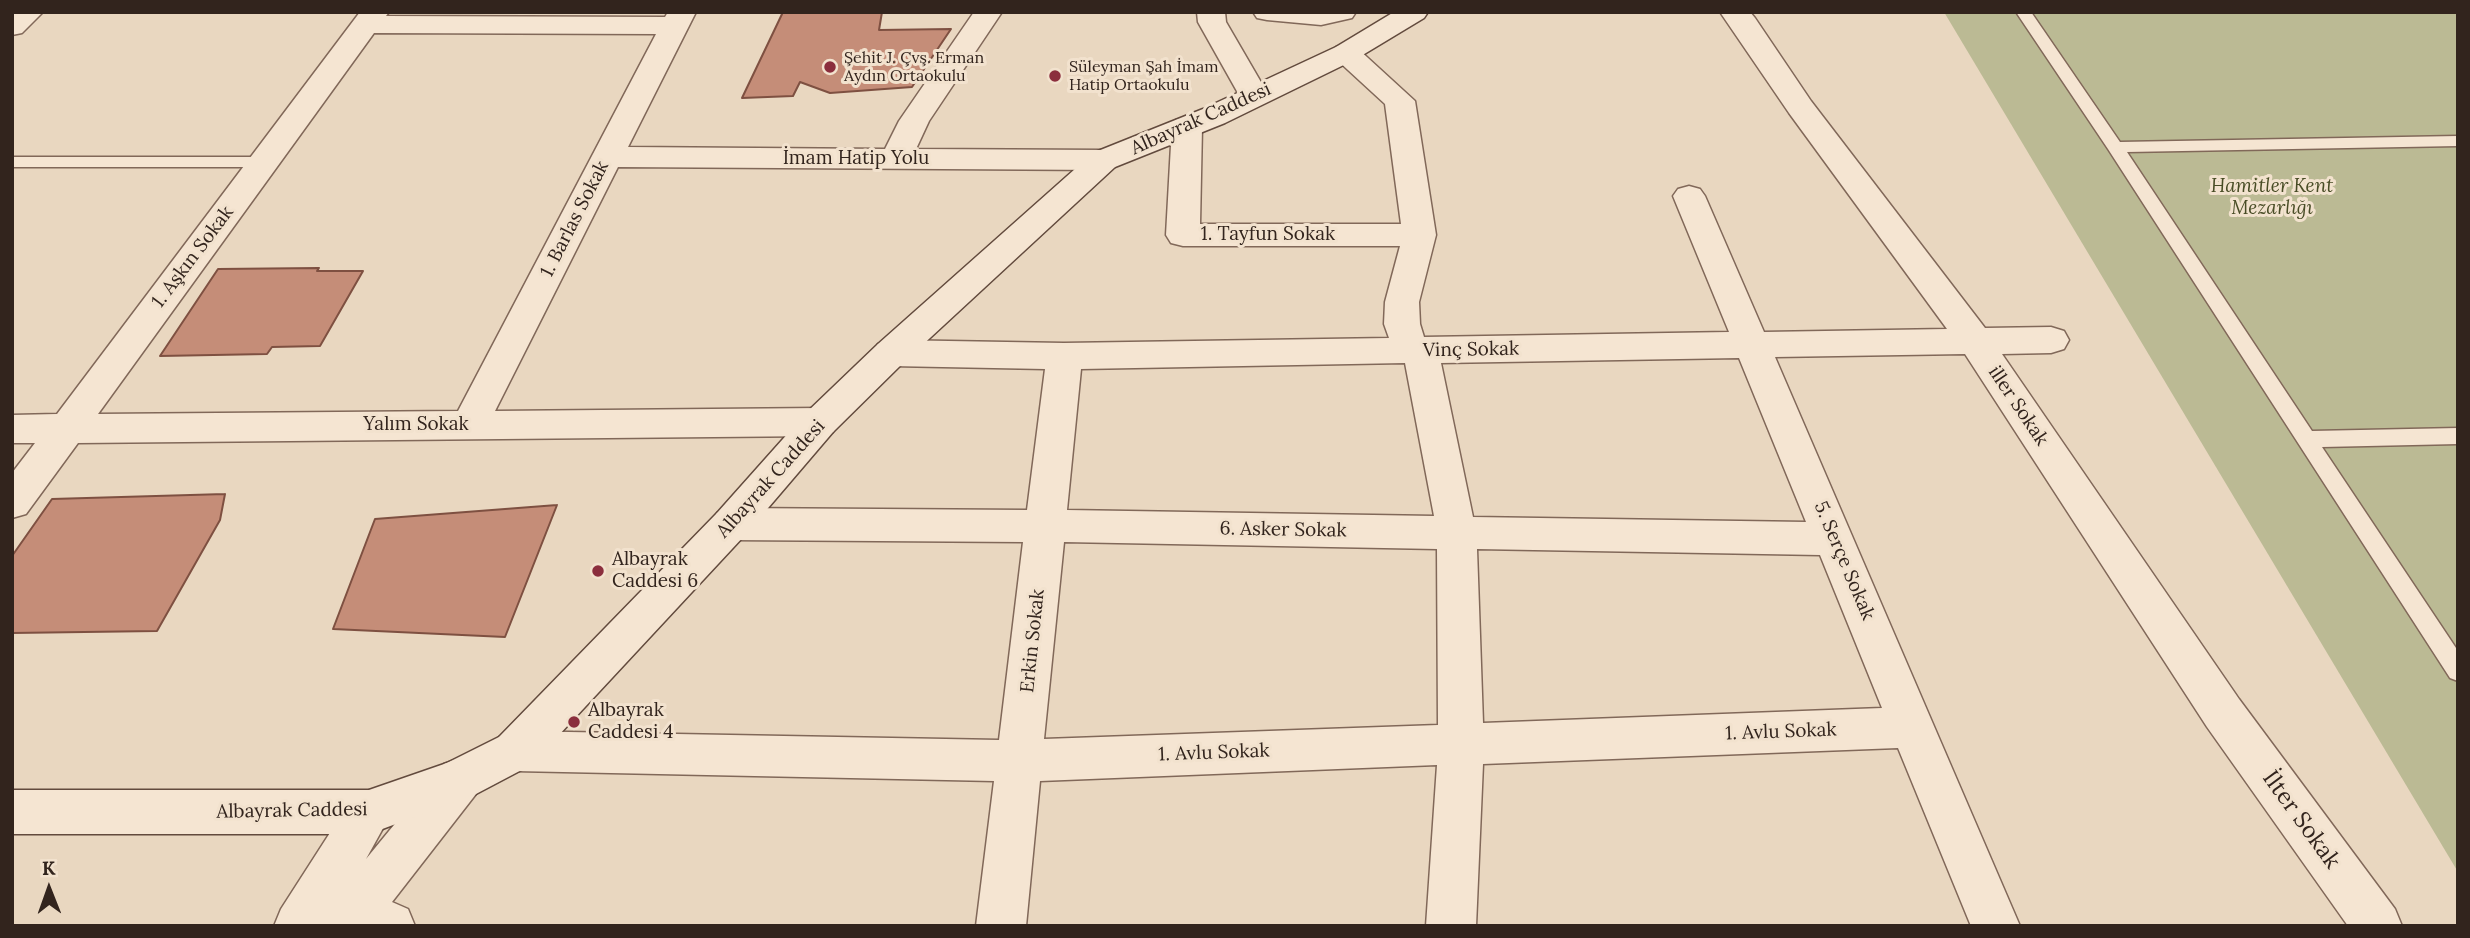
<!DOCTYPE html>
<meta charset="utf-8">
<style>
body{margin:0}
#map{position:relative;width:2470px;height:938px;overflow:hidden;background:#e9d7c0;font-family:Lora,serif}
canvas{display:block}
.frame{position:absolute;inset:0;border:14px solid #32241d;pointer-events:none}
.north{position:absolute;left:14px;top:854px;width:70px;height:70px;-webkit-text-stroke:5px #f2e2ce;paint-order:stroke;rotate:359deg;font-size:19px;font-weight:700;line-height:28px;text-align:center;color:#32241d}
.north::after{content:'';display:block;margin:auto;width:24px;height:32px;background:#32241d;clip-path:polygon(50% 0,100% 100%,50% 72%,0 100%)}
</style>
<div id="map">
<canvas width="2470" height="938"></canvas>
<div class="frame"></div>
<div class="north">K</div>
</div>
<script>
const c = document.querySelector('canvas').getContext('2d');
c.lineJoin = 'round';
function fillPath(path, color) {
  c.fillStyle = color;
  c.fill(path, 'evenodd');
}
function shape(rows) {
  const path = new Path2D();
  for (const r of rows) {
    path.moveTo(r[0], r[1]);
    for (let i = 2; i < r.length; i += 2) path.lineTo(r[i], r[i + 1]);
  }
  return path;
}
function strokePath(path, color, width, dash) {
  c.strokeStyle = color;
  c.lineWidth = width;
  c.lineCap = dash ? 'butt' : 'round';
  c.setLineDash(dash || []);
  c.stroke(path);
}
function label(font, color, halo, rows, align = 'center') {
  c.font = font + ' Lora,serif';
  c.lineWidth = 6;
  c.setLineDash([]);
  c.textBaseline = 'middle';
  c.strokeStyle = halo;
  c.fillStyle = color;
  for (const [text, x, y, turn = 0] of rows) {
    c.save();
    c.translate(x, y);
    c.rotate((+turn || 0) * Math.PI / 180);
    c.textAlign = isNaN(turn) ? turn : align;
    if (halo) c.strokeText(text, 0, 0);
    c.fillText(text, 0, 0);
    c.restore();
  }
}
const cemetery = shape([
 [1944,12,2458,12,2458,872]
]);
const building = shape([
 [783,12,882,12,879,30,951,29,912,87,830,93,800,82,793,96,742,98,783,12],
 [319,268,317,271,363,271,320,346,272,347,267,354,160,356,218,269,319,268],
 [225,494,220,520,157,631,12,633,12,556,52,499,225,494],
 [557,505,505,637,333,629,375,519,557,505]
]);
const lane = shape([
 [2016,12,2031,12,2120,142,2458,136,2458,146,2127,152,2312,431,2458,428,2458,444,2322,447,2458,651,2458,681,2450,678,2108,149,2016,12],
 [12,157,264,157,273,162,264,167,12,167,12,157]
]);
const street = shape([
 [12,12,43,12,22,33,12,35,12,12],
 [360,12,389,12,386,16,665,17,668,12,696,12,628,147,885,149,899,121,974,12,1002,12,929,121,916,149,1104,150,1115,153,1120,160,1115,167,1104,170,618,167,495,411,820,408,833,412,839,422,833,432,820,436,78,443,26,514,12,518,12,473,35,443,12,443,12,415,57,414,360,12],
 [374,33,656,34,458,411,98,414,374,33],
 [1197,12,1225,12,1226,22,1269,96,1265,102,1254,105,1243,102,1198,22,1197,12],
 [1253,12,1356,12,1352,18,1321,25,1267,20,1257,18,1253,12],
 [1720,12,1750,12,1755,18,1811,101,1985,328,2051,327,2064,331,2069,340,2064,349,2051,353,2002,354,2239,699,2395,909,2402,926,2348,926,2207,727,1965,354,1775,357,2020,926,1971,926,1898,748,1483,764,1476,926,1426,926,1437,765,1040,781,1026,926,976,926,994,781,515,771,499,765,492,751,499,737,515,731,999,740,1023,542,731,540,717,535,711,524,717,513,731,508,1027,510,1045,369,891,366,878,362,873,353,878,344,891,340,1064,343,1389,338,1384,324,1385,302,1400,246,1183,246,1171,243,1166,235,1172,127,1176,120,1187,118,1198,120,1202,127,1200,224,1401,224,1385,104,1336,59,1332,53,1336,47,1346,44,1356,47,1415,101,1436,235,1419,302,1420,324,1424,337,1729,332,1673,196,1678,189,1689,186,1700,189,1705,196,1764,332,1947,329,1789,113,1720,12],
 [1739,358,1806,522,1473,517,1441,363,1739,358],
 [1405,363,1434,516,1067,510,1081,369,1405,363],
 [1064,542,1437,549,1438,725,1044,739,1064,542],
 [1477,549,1820,555,1882,708,1483,723,1477,549],
 [460,758,476,764,483,779,476,794,392,902,408,909,415,926,274,926,281,909,353,797,369,790,385,797,392,812,366,859,444,764,460,758]
]);
const secondary = shape([
 [1394,12,1428,12,1424,18,1356,59,1225,123,1115,167,904,362,833,432,745,535,531,765,476,794,369,834,12,834,12,790,369,790,447,763,499,737,717,513,807,412,878,344,1093,153,1203,109,1336,47,1394,12]
]);
const markers = [
 [830,67,7,"#8b2e3d"],
 [1055,76,7,"#8b2e3d"],
 [598,571,7,"#8b2e3d"],
 [574,722,7,"#8b2e3d"]
];
const farPoinames = [
 ["Şehit J. Çvş. Erman",844,58],
 ["Aydın Ortaokulu",844,76],
 ["Süleyman Şah İmam",1069,67],
 ["Hatip Ortaokulu",1069,85]
];
const streetNames = [
 ["Albayrak Caddesi",1201,119,-24],
 ["İmam Hatip Yolu",856,159],
 ["1. Barlas Sokak",575,219,-63],
 ["1. Tayfun Sokak",1268,235],
 ["1. Aşkın Sokak",193,257,-53],
 ["Vinç Sokak",1471,350,-1],
 ["iller Sokak",2018,406,56],
 ["Yalım Sokak",416,425],
 ["Albayrak Caddesi",771,479,-48],
 ["6. Asker Sokak",1283,530,1],
 ["5. Serçe Sokak",1844,561,67],
 ["Erkin Sokak",1033,641,-84],
 ["1. Avlu Sokak",1781,732,-2],
 ["1. Avlu Sokak",1214,753,-2],
 ["Albayrak Caddesi",292,811,-1]
];
const parkNames = [
 ["Hamitler Kent",2272,187],
 ["Mezarlığı",2272,209]
];
const poiNames = [
 ["Albayrak",612,560],
 ["Caddesi 6",612,582],
 ["Albayrak",588,711],
 ["Caddesi 4",588,733]
];
const nearStreetnames = [
 ["İlter Sokak",2301,820,54]
];
fillPath(cemetery, '#bbba94');
fillPath(building, '#c58d78');
strokePath(building, '#7e5041', 2);
strokePath(lane, '#816859', 3);
strokePath(street, '#816859', 3);
strokePath(secondary, '#624a3d', 3);
fillPath(lane, '#f5e5d2');
fillPath(street, '#f5e5d2');
fillPath(secondary, '#f5e5d2');
for (const [x, y, r, color] of markers) {
  const dot = new Path2D();
  dot.arc(x, y, r, 0, 2 * Math.PI);
  c.fillStyle = color;
  c.fill(dot);
  strokePath(dot, '#f2e2ce', 2.5);
}
label('16px', '#32241d', '#f2e2ce', farPoinames, 'left');
label('19px', '#32241d', '#f2e2ce', streetNames);
label('italic 19px', '#484c25', '#f2e2ce', parkNames);
label('19px', '#32241d', '#f2e2ce', poiNames, 'left');
label('23px', '#32241d', '#f2e2ce', nearStreetnames);
</script>
